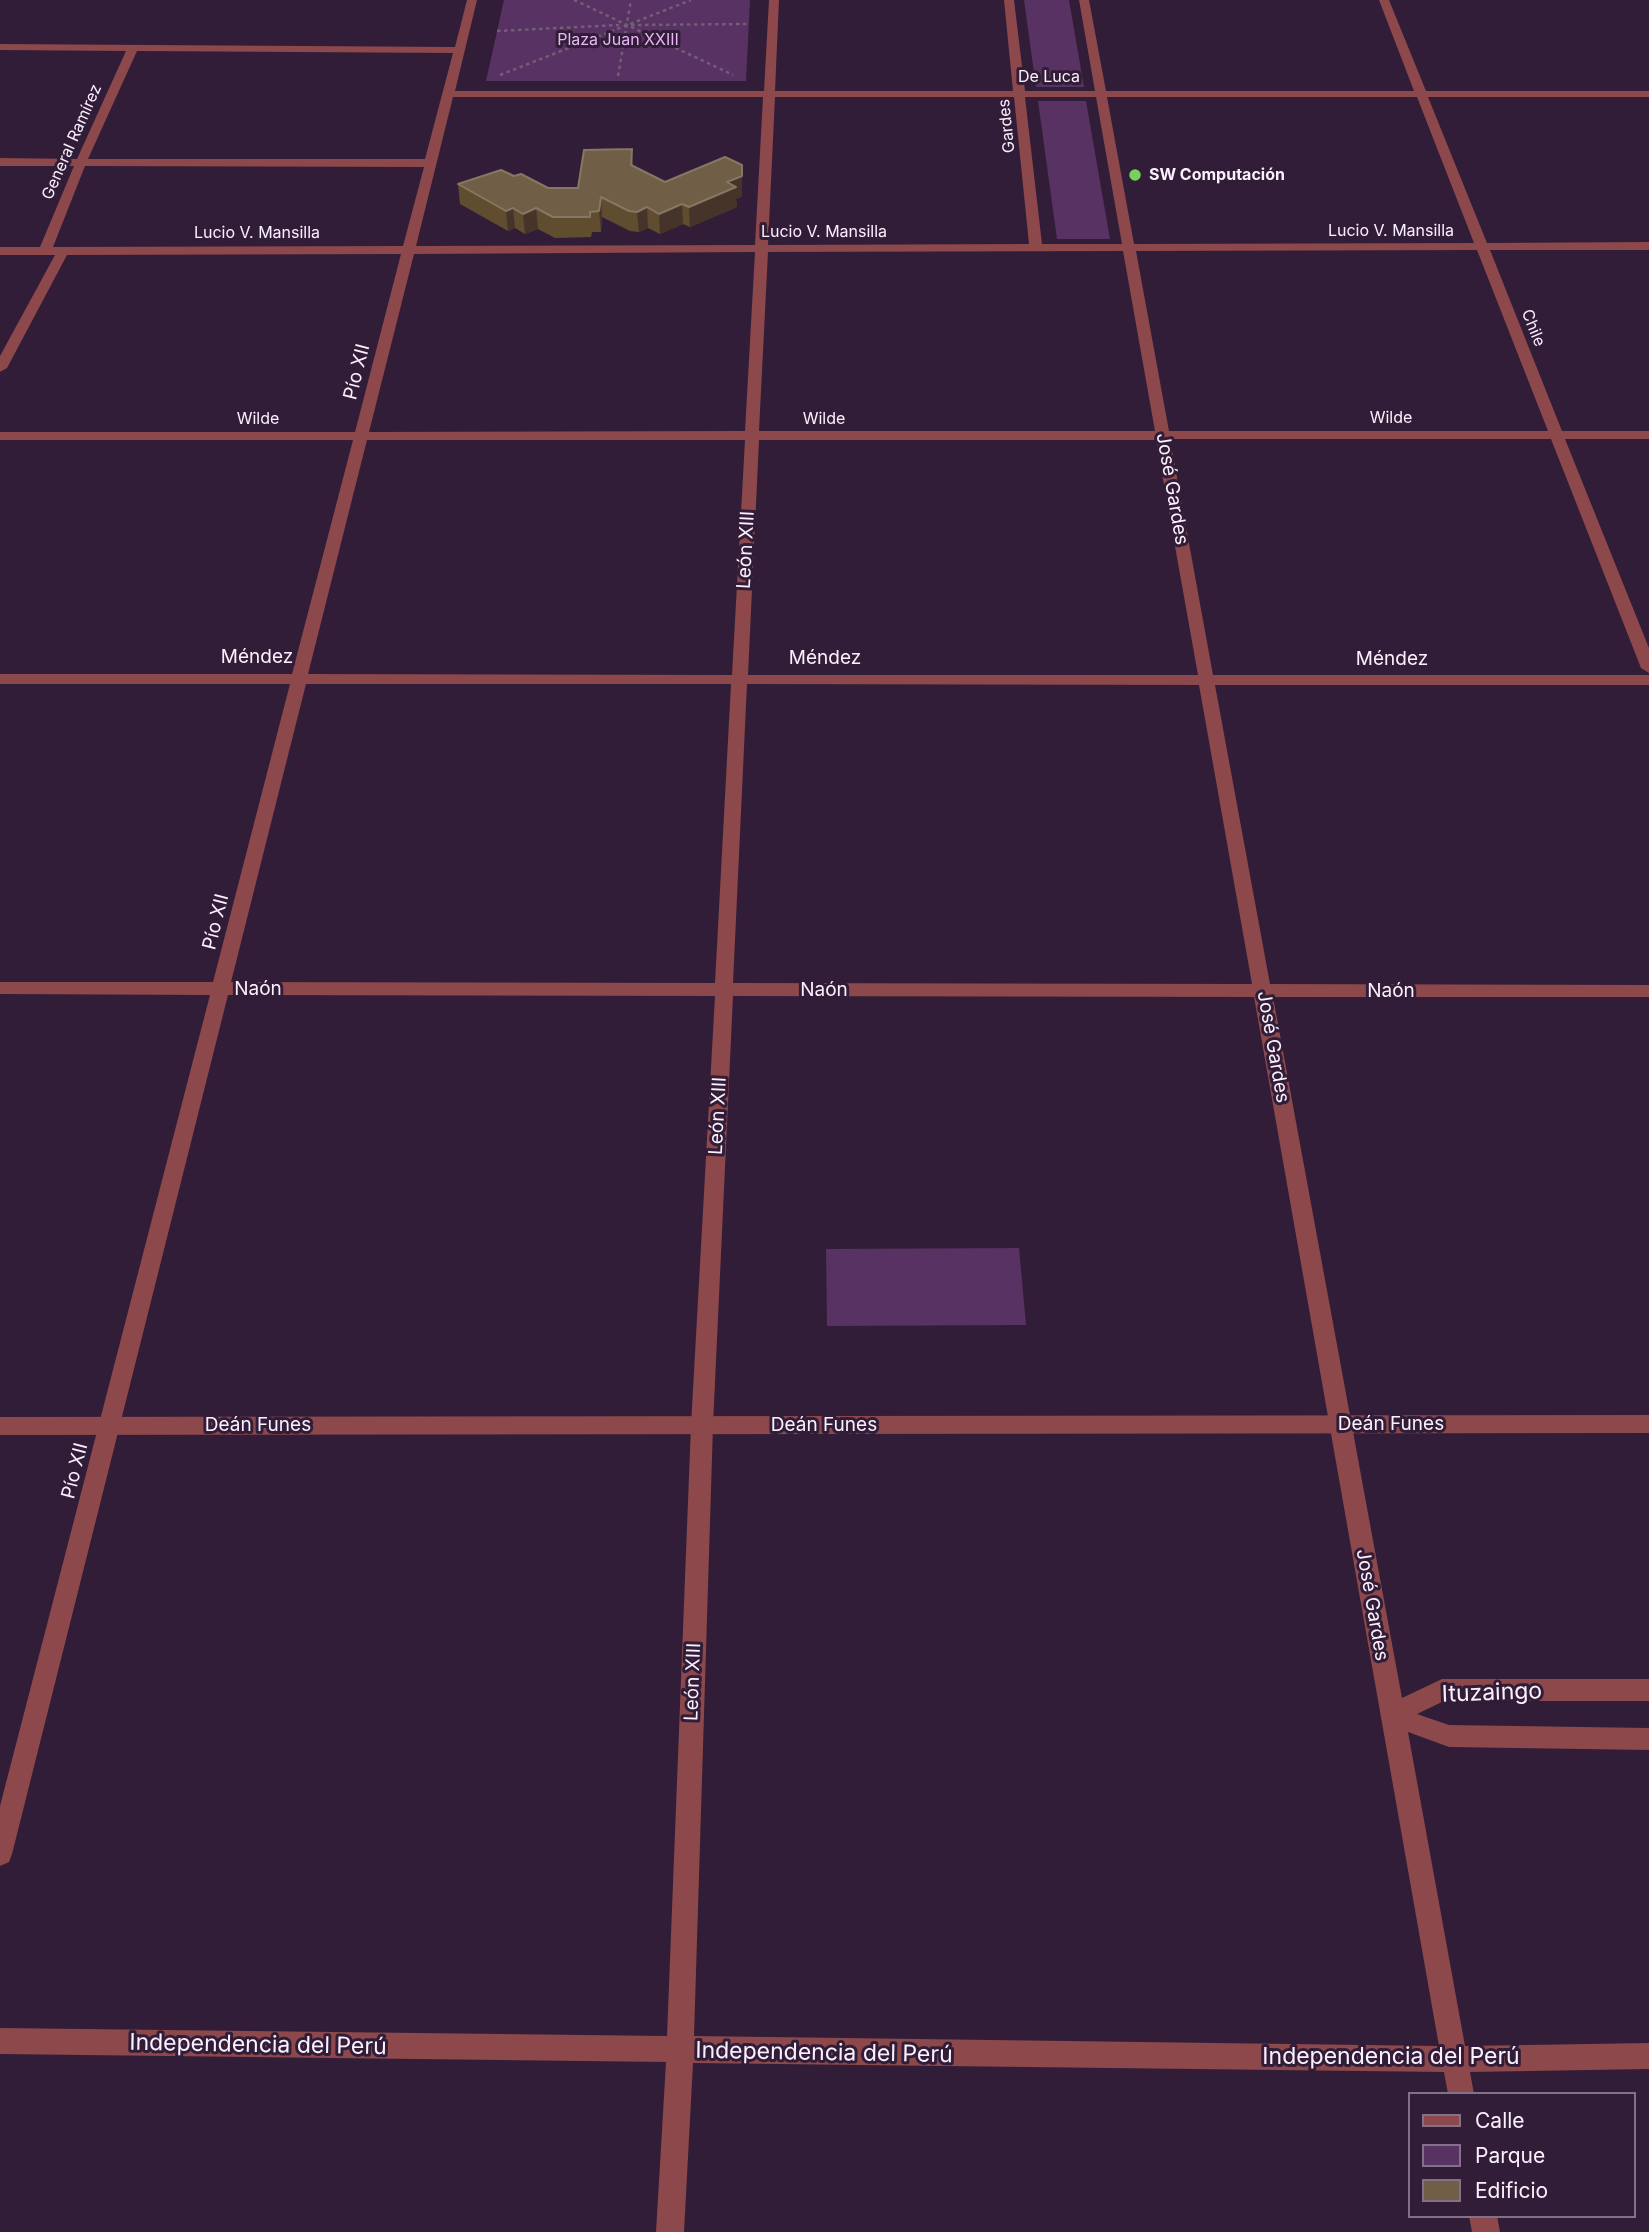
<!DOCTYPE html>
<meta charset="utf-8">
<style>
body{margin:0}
#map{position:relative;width:1649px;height:2232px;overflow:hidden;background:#311d37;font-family:Inter,sans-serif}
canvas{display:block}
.legend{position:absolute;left:1408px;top:2092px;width:228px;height:126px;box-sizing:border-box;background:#311d37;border:2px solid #827187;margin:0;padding:9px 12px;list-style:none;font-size:21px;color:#fbf0fe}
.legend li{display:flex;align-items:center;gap:14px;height:35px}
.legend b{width:35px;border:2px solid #827187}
</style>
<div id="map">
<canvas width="1649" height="2232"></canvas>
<ul class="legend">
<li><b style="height:9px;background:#8c484b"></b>Calle</li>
<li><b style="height:19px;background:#583262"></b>Parque</li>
<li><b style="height:19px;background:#705f46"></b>Edificio</li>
</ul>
</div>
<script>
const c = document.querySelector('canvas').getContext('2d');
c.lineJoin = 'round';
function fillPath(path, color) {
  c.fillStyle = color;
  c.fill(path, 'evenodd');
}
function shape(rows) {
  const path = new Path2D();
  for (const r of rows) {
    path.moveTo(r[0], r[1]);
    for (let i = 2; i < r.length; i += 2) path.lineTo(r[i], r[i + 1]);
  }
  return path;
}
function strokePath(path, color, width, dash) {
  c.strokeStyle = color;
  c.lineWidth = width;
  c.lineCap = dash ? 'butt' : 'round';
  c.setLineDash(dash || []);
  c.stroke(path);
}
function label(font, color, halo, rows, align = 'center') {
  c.font = font + ' Inter,sans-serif';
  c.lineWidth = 6;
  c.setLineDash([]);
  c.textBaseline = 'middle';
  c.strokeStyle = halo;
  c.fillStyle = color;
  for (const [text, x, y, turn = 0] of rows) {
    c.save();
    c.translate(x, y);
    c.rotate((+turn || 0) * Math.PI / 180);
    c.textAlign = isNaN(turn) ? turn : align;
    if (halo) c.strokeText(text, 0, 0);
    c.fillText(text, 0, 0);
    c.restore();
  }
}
const green = shape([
 [504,0,750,0,746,81,486,81],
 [1024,0,1069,0,1084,87,1036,87],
 [1038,101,1086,101,1110,239,1057,239],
 [1019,1248,1026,1325,827,1326,826,1249]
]);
const path = shape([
 [574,0,733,75],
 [631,25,749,24],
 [497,31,619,25],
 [500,75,691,0],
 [618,76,631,0]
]);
const minor = shape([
 [467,0,477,0,455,91,764,91,769,0,779,0,775,91,1013,91,1004,0,1014,0,1025,91,1095,91,1079,0,1089,0,1106,91,1414,91,1379,0,1389,0,1426,91,1649,91,1649,97,1428,97,1487,243,1649,242,1649,250,1490,250,1562,431,1649,431,1649,439,1565,439,1649,648,1649,673,1641,668,1551,439,1170,439,1213,675,1649,675,1649,685,1215,685,1270,984,1649,985,1649,997,1273,997,1402,1698,1442,1679,1649,1679,1649,1701,1444,1701,1417,1714,1449,1725,1649,1728,1649,1750,1449,1747,1408,1732,1465,2046,1649,2043,1649,2069,1470,2072,1474,2094,1448,2094,1444,2072,693,2063,684,2232,656,2232,666,2062,0,2054,0,2028,667,2036,691,1425,715,996,228,995,12,1854,9,1862,0,1866,0,1806,210,995,0,994,0,982,213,982,290,684,0,684,0,674,292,674,353,440,0,440,0,432,355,432,401,254,67,255,7,368,0,372,0,356,55,255,0,255,0,247,40,247,74,166,0,166,0,158,77,159,126,51,0,50,0,44,455,47,467,0],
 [137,51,453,53,425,159,88,159,137,51],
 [453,97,763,97,755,245,416,246,453,97],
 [775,97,1014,97,1029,244,768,245,775,97],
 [1025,97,1096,97,1122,244,1042,244,1025,97],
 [1107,97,1417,97,1474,243,1134,244,1107,97],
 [85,166,424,167,403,246,53,247,85,166],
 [1477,250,1548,431,1169,431,1136,251,1477,250],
 [1123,251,1155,431,759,431,768,252,1123,251],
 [755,252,745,431,369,432,414,254,755,252],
 [367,440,745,440,732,675,308,674,367,440],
 [759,440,1156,440,1198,675,748,675,759,440],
 [306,684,731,684,715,983,231,982,306,684],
 [747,684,1199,685,1252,984,733,983,747,684],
 [733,996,1254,997,1439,2046,694,2036,713,1425,733,996],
 [1469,2216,1497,2216,1500,2232,1472,2232,1469,2216]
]);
const tertiary = shape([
 [1649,1415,1649,1433,0,1435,0,1417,1649,1415]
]);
const wall = shape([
 [632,149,633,166,665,182,742,196,736,199,737,207,690,227,683,224,660,234,648,228,639,232,630,231,602,217,601,232,592,232,591,237,555,238,538,229,525,234,515,228,508,231,460,204,458,184,514,176,548,188,578,188]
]);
const shadedWall = shape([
 [742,165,742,196,736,199,737,207,690,227,689,207,727,182],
 [601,197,602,217,601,232,599,211],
 [682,204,683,224,660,234,659,214],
 [647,207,648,228,639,232,637,212],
 [513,208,515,228,508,231,506,211],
 [536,208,538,229,525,234,523,214]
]);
const building = shape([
 [632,149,631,165,665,182,725,157,742,165,742,176,727,182,736,187,689,207,682,204,659,214,647,207,637,212,629,211,601,197,599,211,590,212,590,217,553,217,536,208,523,214,513,208,506,211,458,184,501,170,514,176,521,174,548,188,578,188,584,150,632,149]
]);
const markers = [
 [1135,175,7,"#76d25a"]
];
const farParknames = [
 ["Plaza Juan XXIII",618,40]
];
const farStreetnames = [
 ["De Luca",1049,77],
 ["Gardes",1007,126,-96],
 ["General Ramírez",72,142,-66],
 ["Lucio V. Mansilla",1391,231],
 ["Lucio V. Mansilla",824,232],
 ["Lucio V. Mansilla",257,233],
 ["Chile",1533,328,68],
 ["Wilde",1391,418],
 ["Wilde",258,419],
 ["Wilde",824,419]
];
const farPoinames = [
 ["SW Computación",1149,175]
];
const streetNames = [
 ["Pío XII",357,372,-76],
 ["José Gardes",1172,489,80],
 ["León XIII",746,550,-87],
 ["Méndez",257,657],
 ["Méndez",825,658],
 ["Méndez",1392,659],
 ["Pío XII",216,922,-76],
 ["Naón",258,989],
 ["Naón",824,990],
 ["Naón",1391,991],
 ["José Gardes",1273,1047,80],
 ["León XIII",718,1116,-87],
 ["Deán Funes",1391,1424],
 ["Deán Funes",258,1425],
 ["Deán Funes",824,1425],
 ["Pío XII",75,1471,-76],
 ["José Gardes",1372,1605,80],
 ["León XIII",693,1682,-88]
];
const nearStreetnames = [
 ["Ituzaingo",1492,1693,-2],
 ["Independencia del Perú",258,2045,1],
 ["Independencia del Perú",824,2053,1],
 ["Independencia del Perú",1391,2057]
];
fillPath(green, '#583262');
strokePath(path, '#705f75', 2.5, [3.5, 3.5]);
fillPath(minor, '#8c484b');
fillPath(tertiary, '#8c484b');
fillPath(wall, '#604d30');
fillPath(shadedWall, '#463329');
fillPath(building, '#705f46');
strokePath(building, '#867663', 2);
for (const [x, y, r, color] of markers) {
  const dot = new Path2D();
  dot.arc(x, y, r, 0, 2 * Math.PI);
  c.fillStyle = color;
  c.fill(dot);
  strokePath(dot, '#311d37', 2.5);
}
label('16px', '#e9b6f7', '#311d37', farParknames);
label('16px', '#fbf0fe', '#311d37', farStreetnames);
label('bold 16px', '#fbf0fe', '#311d37', farPoinames, 'left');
label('19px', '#fbf0fe', '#311d37', streetNames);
label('23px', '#fbf0fe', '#311d37', nearStreetnames);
</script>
